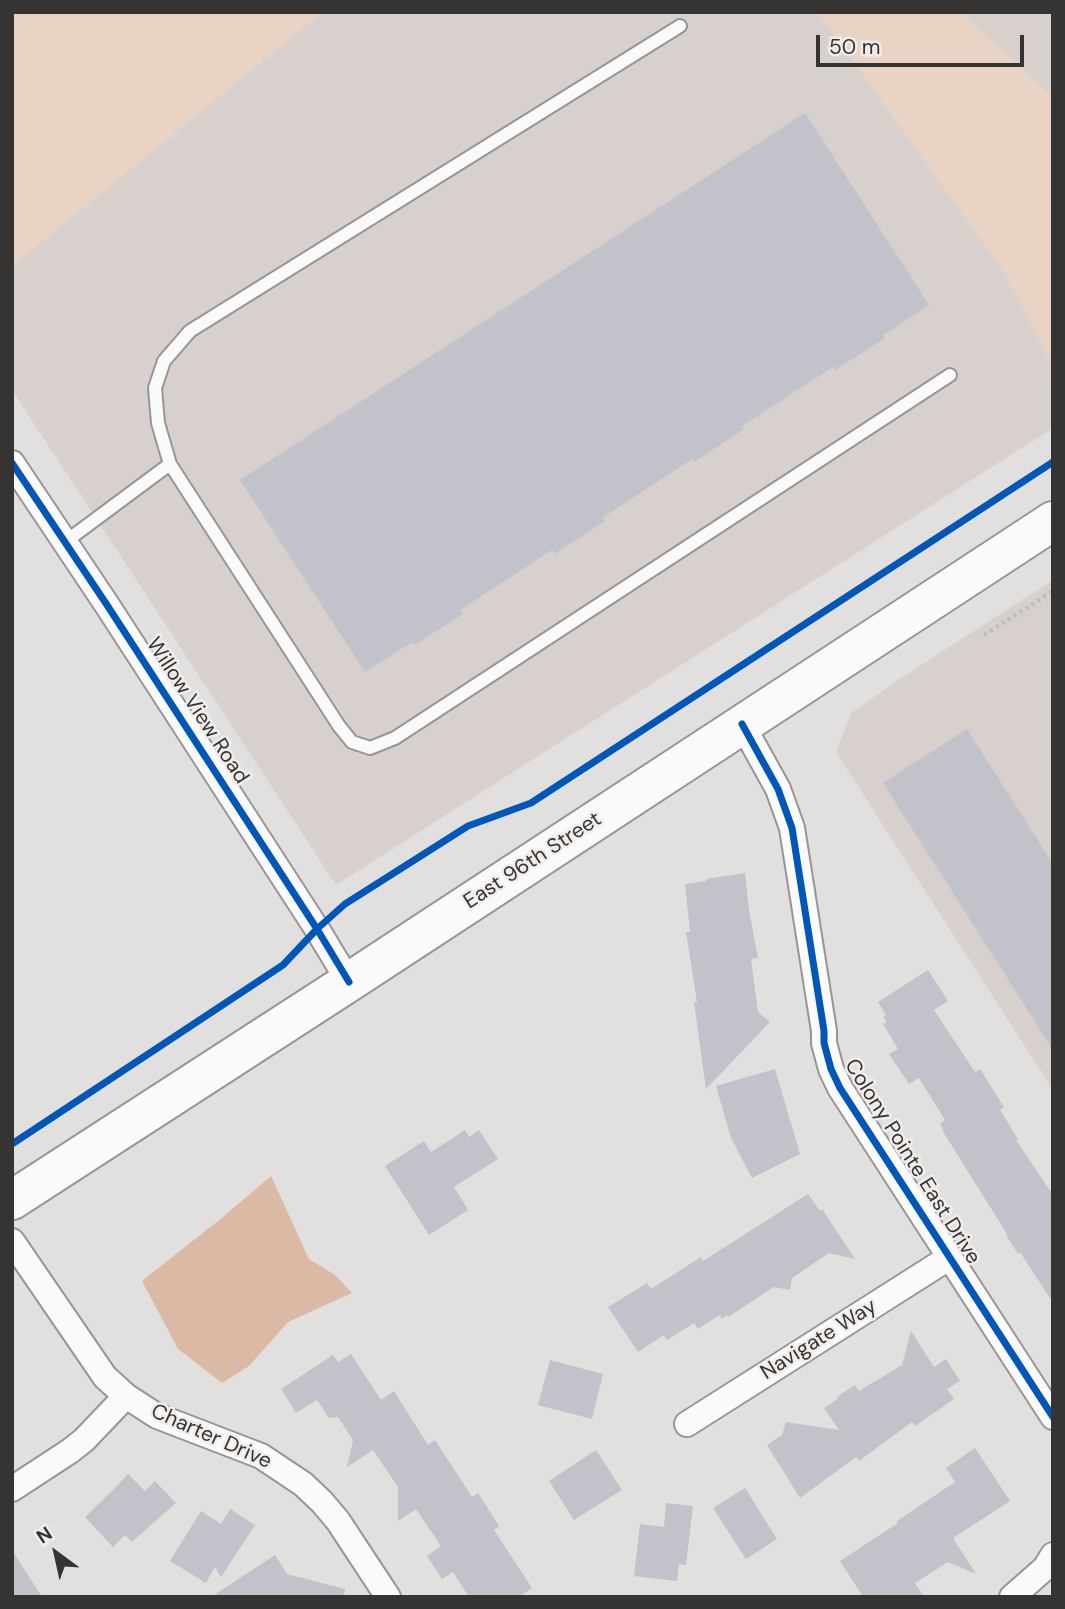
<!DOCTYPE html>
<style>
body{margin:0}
#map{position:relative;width:1065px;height:1609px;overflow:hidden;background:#e2e0de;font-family:"DM Sans",sans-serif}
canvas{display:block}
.frame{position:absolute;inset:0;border:14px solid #363433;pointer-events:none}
.north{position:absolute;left:21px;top:1518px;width:70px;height:70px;-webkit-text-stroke:5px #f1edea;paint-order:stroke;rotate:327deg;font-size:19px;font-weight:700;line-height:28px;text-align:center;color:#363433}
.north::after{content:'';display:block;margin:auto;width:24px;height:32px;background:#363433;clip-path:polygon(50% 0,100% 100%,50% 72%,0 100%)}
.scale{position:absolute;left:816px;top:35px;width:208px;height:32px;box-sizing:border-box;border:4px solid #363433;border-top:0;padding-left:9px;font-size:21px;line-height:24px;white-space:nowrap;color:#363433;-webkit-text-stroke:5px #f1edea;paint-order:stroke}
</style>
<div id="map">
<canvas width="1065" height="1609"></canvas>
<div class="frame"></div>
<div class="north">N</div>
<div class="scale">50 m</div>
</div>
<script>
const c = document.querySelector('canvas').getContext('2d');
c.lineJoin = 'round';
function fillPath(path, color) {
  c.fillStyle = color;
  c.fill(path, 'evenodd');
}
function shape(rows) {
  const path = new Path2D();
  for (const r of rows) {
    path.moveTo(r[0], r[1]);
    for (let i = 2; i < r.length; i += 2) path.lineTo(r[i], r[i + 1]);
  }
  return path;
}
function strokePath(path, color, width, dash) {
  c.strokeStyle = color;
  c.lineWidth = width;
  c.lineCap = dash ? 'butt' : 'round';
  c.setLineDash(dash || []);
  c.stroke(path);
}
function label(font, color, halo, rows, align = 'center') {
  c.font = font + ' "DM Sans",sans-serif';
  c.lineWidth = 5;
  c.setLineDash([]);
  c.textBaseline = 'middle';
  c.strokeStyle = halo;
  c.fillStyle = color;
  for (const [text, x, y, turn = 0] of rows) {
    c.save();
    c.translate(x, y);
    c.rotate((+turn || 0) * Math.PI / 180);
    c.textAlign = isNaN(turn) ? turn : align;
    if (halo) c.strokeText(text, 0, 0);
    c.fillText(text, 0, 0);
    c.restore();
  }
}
const built = shape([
 [322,12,818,12,1004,271,1047,355,1053,355,1053,428,336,885,12,390,12,266],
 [961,12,1053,12,1053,98],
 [1053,580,1053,1090,836,752,851,713,904,676]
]);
const green = shape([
 [12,12,322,12,12,266],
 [818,12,961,12,1053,98,1053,355,1047,356,1004,271]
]);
const water = shape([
 [271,1176,309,1259,335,1275,352,1293,288,1322,249,1366,222,1383,178,1349,142,1281,223,1217]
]);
const building = shape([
 [805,113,929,305,883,335,885,338,835,370,833,367,742,426,744,429,694,462,692,459,602,518,605,521,554,554,552,550,460,610,463,614,414,645,412,642,365,672,240,480],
 [967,729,1053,864,1053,1050,883,783],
 [745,873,749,910,758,958,751,959,758,1012,770,1022,706,1089,694,1002,697,1002,686,932,690,932,685,884,706,881,706,879],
 [928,970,948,1001,934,1010,975,1072,980,1069,1004,1107,1000,1110,1018,1139,1016,1140,1053,1195,1053,1303,1020,1252,1018,1254,1006,1235,1007,1234,942,1130,943,1129,940,1124,945,1120,919,1078,909,1084,889,1054,898,1049,883,1024,887,1022,883,1017,886,1015,878,1002],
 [775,1069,800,1154,752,1178,731,1138,716,1086],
 [465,1130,469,1137,479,1130,498,1159,454,1187,468,1210,429,1235,385,1166,424,1141,431,1152],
 [808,1194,820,1211,822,1209,855,1259,829,1253,792,1278,790,1290,774,1287,728,1317,727,1315,722,1319,720,1315,698,1329,694,1323,667,1340,664,1335,638,1352,608,1307,647,1283,651,1289,701,1257,703,1261],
 [911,1331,934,1367,946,1359,960,1381,947,1389,954,1399,915,1426,912,1422,859,1461,856,1457,800,1498,767,1445,782,1435,786,1422,839,1430,824,1408,838,1399,837,1397,855,1385,859,1391,902,1365],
 [351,1354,381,1400,394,1391,428,1445,435,1440,472,1497,478,1493,499,1526,494,1530,532,1588,519,1597,469,1597,453,1572,442,1579,427,1556,441,1546,416,1509,398,1521,398,1487,373,1450,347,1467,353,1440,338,1417,329,1418,317,1400,296,1413,281,1389,333,1355,338,1362],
 [550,1360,603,1374,592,1419,538,1405],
 [975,1448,1010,1501,953,1538,976,1574,948,1562,915,1583,924,1597,863,1597,840,1561,898,1523,897,1521,955,1482,946,1468],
 [596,1450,622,1490,574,1520,549,1481],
 [128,1474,145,1491,155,1481,176,1503,132,1542,125,1535,113,1547,85,1517,112,1491],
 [745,1488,777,1539,746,1559,713,1508],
 [666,1503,693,1506,686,1565,679,1564,677,1581,634,1576,640,1524,664,1527],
 [230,1509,255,1525,221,1577,215,1567,206,1583,170,1561,201,1511,221,1524],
 [12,1550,42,1597,12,1597],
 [275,1555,287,1574,345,1589,344,1597,211,1597]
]);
const path = shape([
 [984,635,1053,591]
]);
const service = shape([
 [170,464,158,423,155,388,164,361,190,331,680,26],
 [65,542,170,464,339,726,352,742,370,748,395,738,950,375]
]);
const minor = shape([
 [12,463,107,605,317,929,349,982],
 [742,724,778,789,792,828,824,1031,824,1043,831,1069,840,1088,1053,1417],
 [12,1241,105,1377,126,1396,157,1416,261,1456,303,1484,322,1502,338,1521,388,1597],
 [687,1424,950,1257],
 [12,1489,70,1451,84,1440,126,1396],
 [1012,1597,1045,1568,1053,1555]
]);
const primary = shape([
 [12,1200,349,982,1053,521]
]);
const cycleway = shape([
 [12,463,107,605,317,929,349,982],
 [742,724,778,789,792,828,824,1031,824,1043,831,1069,840,1088,1053,1417],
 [12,1144,283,965,317,929,345,904,468,826,531,803,1053,462]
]);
const streetNames = [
 ["Willow View Road",197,711,57],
 ["East 96th Street",533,861,-33],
 ["Colony Pointe East Drive",912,1162,58],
 ["Navigate Way",819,1340,-32],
 ["Charter Drive",211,1437,24]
];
fillPath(built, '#d8d0cc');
fillPath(green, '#e9d3c4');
fillPath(water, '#dabaa5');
fillPath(building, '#c1c2ca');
strokePath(service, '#989695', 16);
strokePath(minor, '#989695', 28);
strokePath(primary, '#989695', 42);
strokePath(path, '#c0bfbe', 4.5, [3.5, 3.5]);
strokePath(service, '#fbfafa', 12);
strokePath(minor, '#fbfafa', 24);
strokePath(primary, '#fbfafa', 38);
strokePath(cycleway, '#0057b8', 7);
label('21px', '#363433', '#f1edea', streetNames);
</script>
